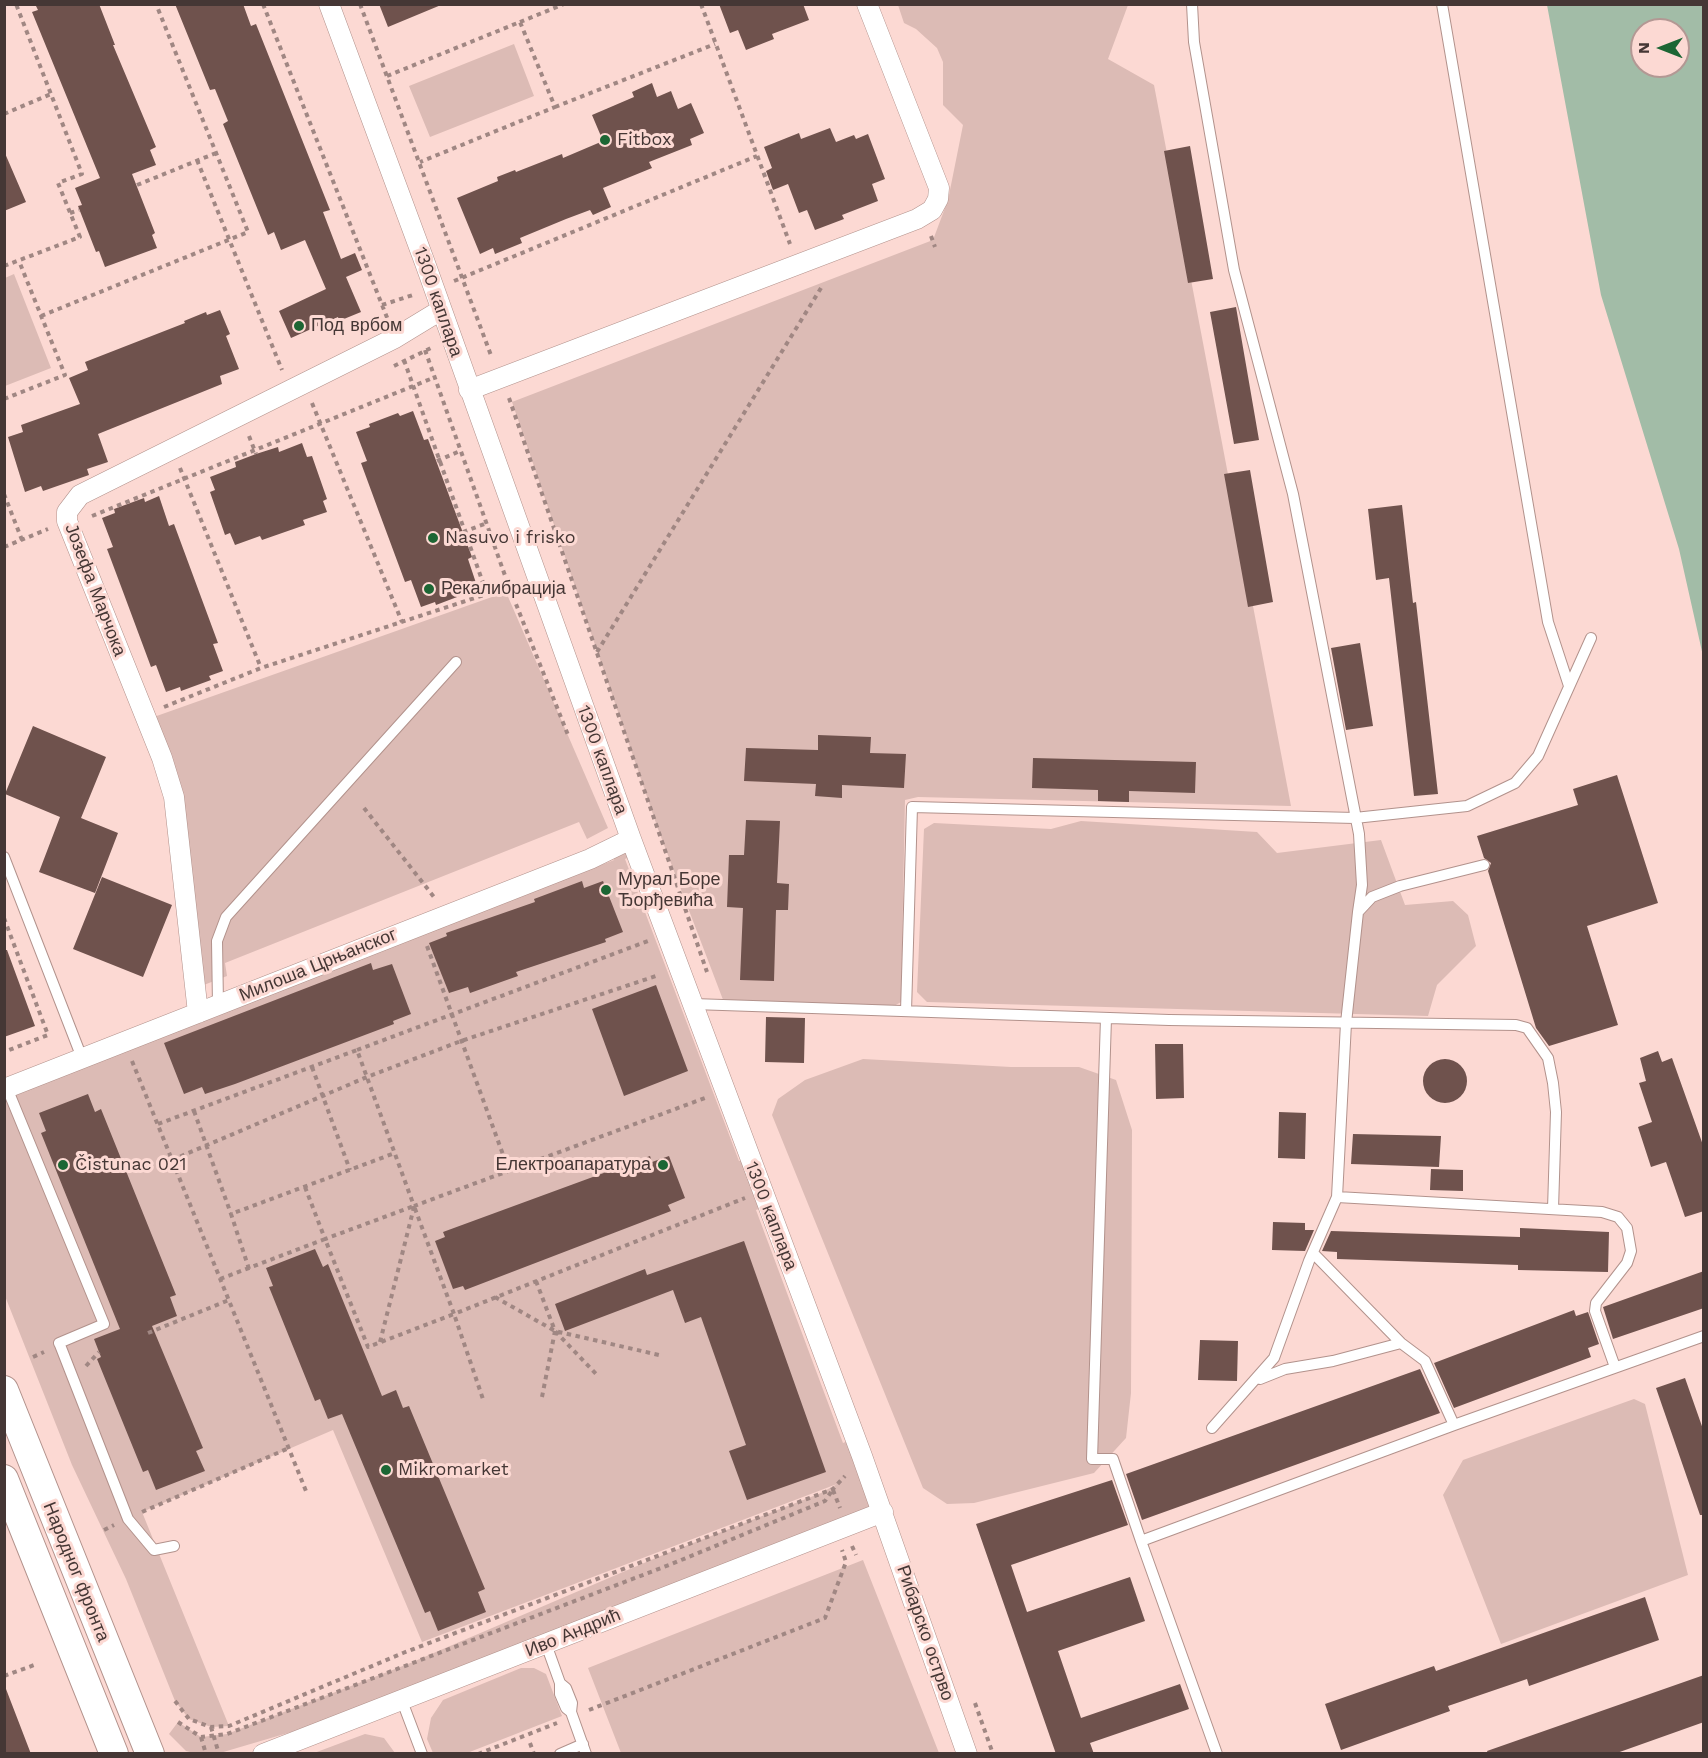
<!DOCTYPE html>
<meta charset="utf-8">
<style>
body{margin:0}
#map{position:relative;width:1708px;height:1758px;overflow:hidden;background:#fcd9d3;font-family:"Work Sans",sans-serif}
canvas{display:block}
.frame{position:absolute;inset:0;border:6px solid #453735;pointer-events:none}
.north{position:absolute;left:1630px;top:18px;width:60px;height:60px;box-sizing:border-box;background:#fcd9d3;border:2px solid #b39894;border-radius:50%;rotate:270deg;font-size:16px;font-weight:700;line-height:24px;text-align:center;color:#453735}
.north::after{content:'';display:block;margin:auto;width:21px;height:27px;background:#1c6634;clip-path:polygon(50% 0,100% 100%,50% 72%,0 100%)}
</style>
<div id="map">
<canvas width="1708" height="1758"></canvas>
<div class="frame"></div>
<div class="north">N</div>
</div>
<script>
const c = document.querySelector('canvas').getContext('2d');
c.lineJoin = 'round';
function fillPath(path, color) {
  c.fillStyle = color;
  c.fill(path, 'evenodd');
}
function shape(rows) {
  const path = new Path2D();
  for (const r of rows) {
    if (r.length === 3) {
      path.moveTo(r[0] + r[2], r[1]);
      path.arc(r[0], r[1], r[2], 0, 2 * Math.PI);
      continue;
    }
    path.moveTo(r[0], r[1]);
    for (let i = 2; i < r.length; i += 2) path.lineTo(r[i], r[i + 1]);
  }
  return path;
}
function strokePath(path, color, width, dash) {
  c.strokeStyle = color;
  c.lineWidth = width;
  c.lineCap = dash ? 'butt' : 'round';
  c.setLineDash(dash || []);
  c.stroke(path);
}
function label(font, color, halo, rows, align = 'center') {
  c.font = font + ' "Work Sans",sans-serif';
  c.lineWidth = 6;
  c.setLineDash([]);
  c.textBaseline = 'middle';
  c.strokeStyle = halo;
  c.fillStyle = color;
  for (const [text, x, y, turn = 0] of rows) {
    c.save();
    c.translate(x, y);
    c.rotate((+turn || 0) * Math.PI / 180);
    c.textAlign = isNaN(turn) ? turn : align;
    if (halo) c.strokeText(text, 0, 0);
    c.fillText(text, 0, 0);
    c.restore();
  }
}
const green = shape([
 [898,5,1128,5,1108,59,1154,85,1291,806,918,797,905,800,901,1002,887,1010,725,1005,658,829,512,402,933,240,948,200,963,125,943,105,943,62,937,48,916,29,904,23],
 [514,44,534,96,430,137,409,86],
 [14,274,51,368,5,386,5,278],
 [506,592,608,828,587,839,579,822,225,963,227,976,196,988,151,718],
 [1081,821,1257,832,1277,853,1381,840,1405,905,1453,901,1468,915,1476,946,1437,985,1428,1016,927,1002,917,992,924,829,934,823,1051,829],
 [610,848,637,854,625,859,739,1161,749,1158,767,1206,756,1210,843,1443,856,1438,883,1512,420,1694,220,1753,194,1753,186,1751,169,1734,178,1722,201,1737,227,1734,408,1664,665,1554,821,1493,837,1484,422,1642,333,1430,142,1512,229,1726,211,1727,189,1719,175,1701,126,1579,72,1465,5,1296,5,1099,614,860],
 [863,1059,1011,1067,1079,1067,1116,1080,1132,1130,1131,1393,1126,1438,1094,1473,974,1503,947,1504,923,1488,772,1115,778,1099,805,1080],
 [1634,1399,1645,1404,1688,1575,1501,1644,1443,1495,1463,1460],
 [863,1560,939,1753,621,1753,588,1668],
 [521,1668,534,1668,546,1674,562,1716,467,1753,433,1753,427,1739,431,1718,443,1700],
 [365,1734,384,1738,395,1753,314,1753]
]);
const water = shape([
 [1547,5,1703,5,1703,656,1679,549,1601,295],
 [1642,30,1678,30,1678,66,1642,66]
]);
const building = shape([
 [35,4,99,4,115,45,113,45,156,147,150,150,156,165,132,174,155,233,152,235,157,248,105,267,99,251,96,252,78,206,82,205,75,188,100,178,32,12,38,10],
 [175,4,243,4,251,26,256,24,330,210,323,212,341,259,355,253,362,270,346,277,361,312,339,321,338,317,291,338,279,311,326,289,305,240,281,250,274,232,268,235,223,124,228,121,215,89,210,90],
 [379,4,441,4,441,5,388,27],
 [719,4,803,4,809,20,772,34,774,39,746,50,738,30,730,33],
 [652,83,657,97,671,91,678,109,691,103,704,133,690,139,692,145,649,162,652,168,603,188,611,207,593,215,590,210,566,219,520,238,522,243,495,254,493,248,480,254,457,198,498,181,497,177,515,170,516,172,562,154,563,158,603,141,592,115,634,97,632,92],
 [830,128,836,142,854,135,856,139,868,134,885,179,872,184,878,201,842,215,844,219,815,230,807,210,799,213,788,184,773,190,766,171,772,168,764,147,799,133,801,139],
 [1190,146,1213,279,1188,283,1164,151],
 [4,151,26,202,4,211],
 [1236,307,1259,440,1234,444,1210,312],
 [220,310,230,334,226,336,239,369,220,376,222,384,98,434,108,462,87,469,89,475,43,491,41,486,25,492,8,437,23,432,21,425,80,404,69,378,88,370,85,362,185,323,184,321,206,312,207,315],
 [413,411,424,440,428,439,472,557,468,559,477,586,464,591,465,594,436,605,435,602,421,607,411,580,405,582,379,512,361,463,367,461,356,432,370,427,369,424,398,413,400,416],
 [302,443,307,457,312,456,327,499,323,501,327,512,303,520,305,525,262,540,260,536,235,545,230,533,225,535,210,492,215,490,210,477,236,467,235,462,256,454,278,447,279,452],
 [1250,470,1273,602,1248,607,1224,474],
 [159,496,169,526,174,524,218,643,213,644,223,671,209,676,211,680,181,691,180,687,166,692,156,665,151,667,122,589,107,549,113,547,102,518,115,513,114,509,144,498,145,502],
 [1402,505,1413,603,1416,602,1438,794,1414,796,1389,578,1376,580,1368,509],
 [1360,643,1373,726,1346,730,1331,648],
 [33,726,106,757,81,818,118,833,95,893,39,872,60,817,5,794],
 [818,735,871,737,870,753,906,754,904,788,842,785,842,798,815,796,816,784,744,781,746,748,818,750],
 [1033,758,1196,762,1195,793,1129,791,1129,802,1098,801,1098,790,1032,788],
 [1617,775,1658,903,1587,926,1618,1025,1549,1046,1536,1028,1488,871,1491,863,1484,858,1477,836,1578,805,1573,789],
 [746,820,780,821,777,883,789,884,788,910,776,910,774,981,740,980,743,908,727,907,729,855,744,855],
 [102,877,172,905,143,977,73,949],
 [582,881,584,888,603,881,623,932,605,939,606,942,516,972,518,976,470,993,468,987,449,993,429,943,447,936,446,933,535,902,534,899],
 [4,950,7,950,35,1026,4,1037],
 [371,963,373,970,392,964,411,1014,393,1021,394,1024,235,1084,205,1094,202,1087,184,1094,164,1043],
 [656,985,688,1071,624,1096,592,1009],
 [766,1017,805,1018,804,1063,765,1062],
 [1155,1044,1183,1044,1184,1098,1156,1099],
 [1658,1051,1662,1062,1672,1058,1704,1148,1704,1211,1685,1217,1666,1162,1651,1167,1638,1127,1652,1122,1639,1083,1646,1081,1640,1058],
 [1445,1081,22],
 [88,1094,95,1112,101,1109,176,1295,170,1297,177,1316,152,1326,203,1448,196,1451,205,1471,156,1490,148,1470,143,1472,97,1359,101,1357,94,1339,120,1329,41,1133,46,1131,39,1113],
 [1279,1112,1306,1113,1305,1159,1278,1158],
 [1353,1134,1441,1136,1439,1167,1351,1164],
 [650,1156,652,1162,669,1156,685,1198,668,1205,671,1211,465,1290,463,1286,453,1289,435,1241,445,1237,443,1232],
 [1431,1169,1463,1170,1463,1191,1430,1190],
 [1273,1222,1305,1223,1305,1230,1314,1230,1305,1251,1272,1250],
 [1520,1228,1609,1232,1608,1272,1518,1270,1518,1265,1337,1259,1337,1252,1322,1251,1331,1231,1520,1237],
 [744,1241,826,1472,747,1500,729,1451,746,1445,701,1317,685,1323,673,1290,565,1331,555,1304,645,1269,647,1275],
 [315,1249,323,1267,328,1264,382,1396,396,1390,403,1408,409,1406,485,1589,478,1592,486,1612,438,1631,430,1611,425,1613,342,1414,328,1419,320,1399,315,1401,269,1287,273,1286,266,1268],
 [1704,1271,1704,1308,1613,1339,1603,1307],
 [1574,1310,1576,1316,1588,1312,1599,1344,1588,1348,1591,1357,1454,1408,1434,1363],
 [1200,1340,1238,1341,1237,1381,1198,1380],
 [1420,1369,1440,1413,1142,1520,1126,1474],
 [1685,1378,1704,1432,1704,1515,1700,1515,1656,1388],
 [1112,1480,1128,1525,1011,1565,1027,1612,1130,1577,1145,1621,1058,1651,1081,1718,1180,1684,1189,1709,1090,1743,1094,1754,1056,1754,976,1524],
 [1645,1597,1659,1640,1529,1686,1527,1679,1448,1706,1450,1711,1341,1750,1325,1704,1434,1666,1436,1671],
 [1704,1675,1704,1722,1614,1754,1488,1754,1487,1751],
 [6,1689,31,1754,4,1754]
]);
const path = shape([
 [263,4,388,320],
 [360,4,492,358],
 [701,4,790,244],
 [520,22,564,4],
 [387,76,520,22,555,107,420,162],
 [555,107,715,44],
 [4,114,51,94],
 [197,160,282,370],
 [137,185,216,153],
 [70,213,79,210],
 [931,236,935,247],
 [4,266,80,237,58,183,82,174,16,4],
 [454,281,757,156],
 [382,305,416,294],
 [41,316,248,232,156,4],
 [425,350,508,584,568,735],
 [404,360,487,594],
 [394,366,433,347],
 [509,398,707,972],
 [4,399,65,375,19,261],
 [312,403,402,622],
 [249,436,256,454],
 [437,461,460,451],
 [180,468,261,668],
 [4,494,22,540],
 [92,516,433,378],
 [463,532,487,523],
 [4,547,48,529],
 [597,652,821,288],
 [164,707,261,668,487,594,508,584],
 [364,808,434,897],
 [4,918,48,1035,4,1052],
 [427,946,509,1171],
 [357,1050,648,941],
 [132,1061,306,1491],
 [312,1067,350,1170],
 [194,1111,231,1214],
 [158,1124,357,1050,414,1206,705,1098],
 [172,1160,367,1077,461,1041,659,975],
 [305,1187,325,1239,414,1206,454,1314,745,1198],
 [249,1269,231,1214,395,1153],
 [220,1279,325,1239,368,1347,454,1314,484,1402],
 [536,1281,555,1331,597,1375],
 [495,1297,555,1331,659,1355],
 [148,1333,229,1300],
 [380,1342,414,1207],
 [33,1357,44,1352],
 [86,1366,99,1352],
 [542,1397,555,1331],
 [833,1490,840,1508],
 [142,1512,289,1448],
 [104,1530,114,1525],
 [852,1546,856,1555],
 [4,1676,37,1664],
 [175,1701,189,1719,211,1727,229,1726,403,1653,833,1489,845,1476],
 [975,1703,993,1754],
 [589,1710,825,1618,846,1562,842,1550],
 [178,1722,201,1737,227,1734,669,1565,825,1501,833,1489],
 [211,1727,219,1754],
 [201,1737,206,1754],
 [530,1743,534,1754],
 [478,1754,557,1723]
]);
const lane = shape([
 [1192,4,1194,42,1234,270,1293,494,1359,834,1362,885,1358,912],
 [1442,4,1548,622,1569,686],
 [4,857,82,1058],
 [693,1004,1169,1020,1516,1025,1527,1028,1548,1058,1553,1083,1556,1112,1553,1209],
 [218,1005,217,941,226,917,456,662],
 [906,1011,912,807,1355,818,1467,806,1515,783,1538,756,1591,638],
 [1106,1018,1092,1459,1113,1459,1141,1541,1454,1425,1704,1336],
 [7,1088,104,1324,59,1343,60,1345,128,1519,154,1550,174,1546],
 [1337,1197,1602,1212,1618,1217,1627,1228,1631,1251,1627,1263,1596,1303,1595,1311,1615,1367],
 [1313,1253,1401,1343,1425,1361,1454,1425],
 [1260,1379,1285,1369,1333,1361,1401,1343],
 [1212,1428,1274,1358,1309,1261,1337,1197,1346,1023,1358,912,1372,897,1400,886,1484,865],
 [1141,1541,1217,1754],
 [546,1644,560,1683,560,1694,566,1708,571,1712,586,1754],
 [560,1683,566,1688,572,1703,571,1712],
 [402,1701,422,1754],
 [560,1754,583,1744]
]);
const street = shape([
 [329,4,425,263,631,839,862,1456,967,1754],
 [469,390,917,219,932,210,938,199,939,188,867,4],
 [198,1013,174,797,162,758,67,521,67,512,80,495,395,338,441,310],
 [4,1089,590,859,631,839],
 [263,1754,883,1512]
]);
const secondary = shape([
 [4,1390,150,1754],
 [4,1479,114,1754]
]);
const markers = [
 [605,140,6,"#1c6634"],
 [299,326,6,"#1c6634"],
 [433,538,6,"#1c6634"],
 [429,589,6,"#1c6634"],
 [606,890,6,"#1c6634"],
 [63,1165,6,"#1c6634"],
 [663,1165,6,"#1c6634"],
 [386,1470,6,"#1c6634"]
];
const poiNames = [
 ["Fitbox",617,140],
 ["Под врбом",311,326],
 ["Nasuvo i frisko",445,538],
 ["Рекалибрација",441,589],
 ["Мурал Боре",618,880],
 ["Ђорђевића",618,901],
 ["Čistunac 021",75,1165],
 ["Електроапаратура",651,1165,"right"],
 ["Mikromarket",398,1470]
];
const streetNames = [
 ["1300 каплара",438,302,71],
 ["Јозефа Марчока",95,590,69],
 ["1300 каплара",602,760,70],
 ["Милоша Црњанског",318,965,-22],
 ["1300 каплара",771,1216,69],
 ["Народног фронта",76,1572,68],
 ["Иво Андрић",573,1633,-22],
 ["Рибарско острво",925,1633,71]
];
fillPath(green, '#dcbbb5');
fillPath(water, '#a2bca7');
fillPath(building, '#6f524d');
strokePath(lane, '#b2928c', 12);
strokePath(street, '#b2928c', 21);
strokePath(secondary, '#b2928c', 30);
strokePath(path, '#a08783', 4, [4.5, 4.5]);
strokePath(lane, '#fff', 10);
strokePath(street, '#fff', 20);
strokePath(secondary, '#fff', 28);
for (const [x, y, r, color] of markers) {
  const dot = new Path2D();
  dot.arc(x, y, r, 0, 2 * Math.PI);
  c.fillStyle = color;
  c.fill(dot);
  strokePath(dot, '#fcd9d3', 2);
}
label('18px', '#453735', '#fcd9d3', poiNames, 'left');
label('18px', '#453735', '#fcd9d3', streetNames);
</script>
